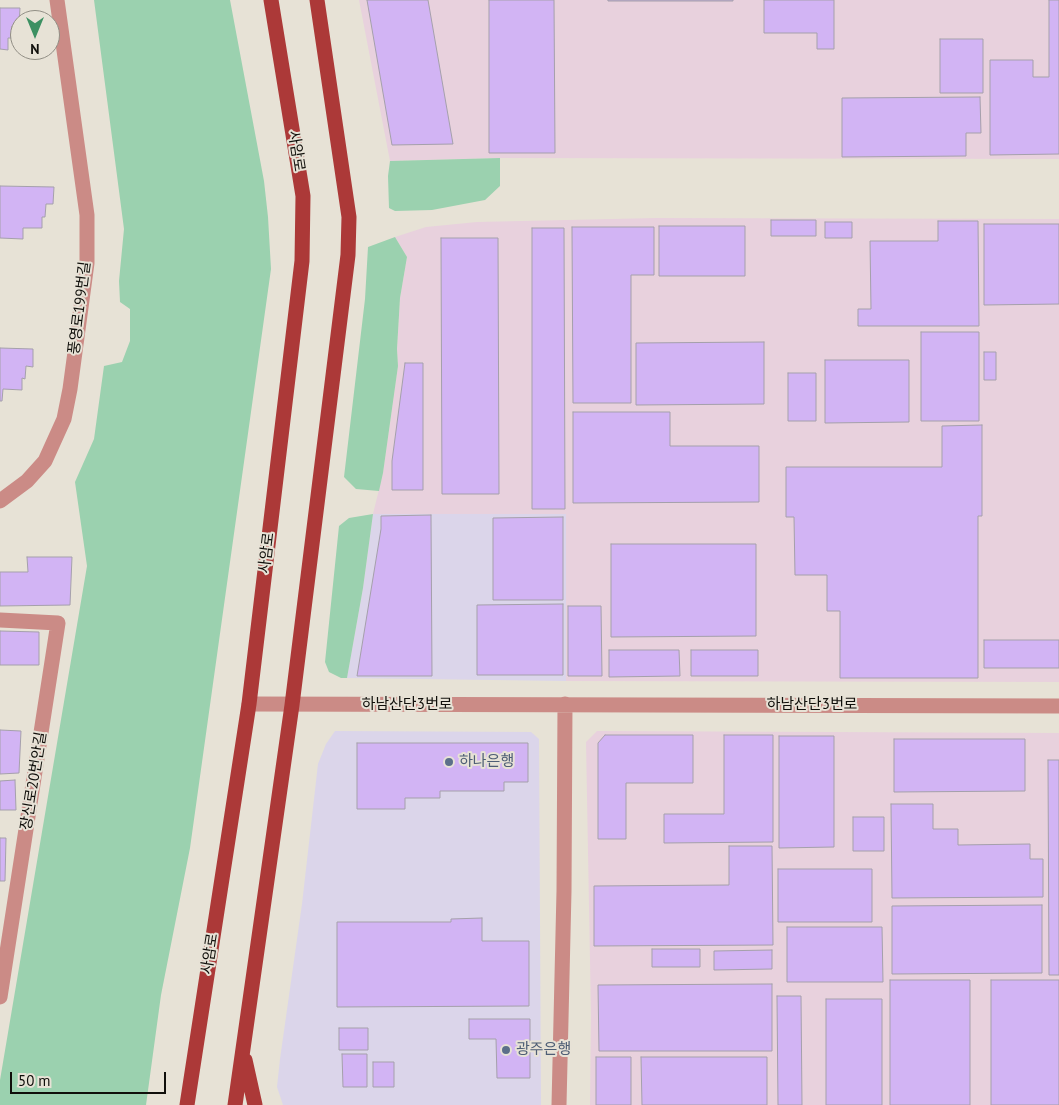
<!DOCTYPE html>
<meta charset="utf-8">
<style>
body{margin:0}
#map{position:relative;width:1059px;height:1105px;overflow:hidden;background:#e7e2d6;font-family:"PT Sans",sans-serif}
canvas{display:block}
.north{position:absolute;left:10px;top:10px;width:50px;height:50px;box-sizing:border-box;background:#e7e2d6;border:1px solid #918e85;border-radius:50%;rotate:180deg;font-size:14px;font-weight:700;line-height:20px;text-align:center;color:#100f0b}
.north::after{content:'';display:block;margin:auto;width:18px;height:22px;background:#3c9062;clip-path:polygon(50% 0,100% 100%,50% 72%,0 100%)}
.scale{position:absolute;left:10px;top:1072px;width:156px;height:22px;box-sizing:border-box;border:2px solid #100f0b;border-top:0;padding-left:6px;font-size:15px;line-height:18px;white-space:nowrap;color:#100f0b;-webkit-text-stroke:4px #e7e2d6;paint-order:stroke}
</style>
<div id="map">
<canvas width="1059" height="1105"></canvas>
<div class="north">N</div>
<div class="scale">50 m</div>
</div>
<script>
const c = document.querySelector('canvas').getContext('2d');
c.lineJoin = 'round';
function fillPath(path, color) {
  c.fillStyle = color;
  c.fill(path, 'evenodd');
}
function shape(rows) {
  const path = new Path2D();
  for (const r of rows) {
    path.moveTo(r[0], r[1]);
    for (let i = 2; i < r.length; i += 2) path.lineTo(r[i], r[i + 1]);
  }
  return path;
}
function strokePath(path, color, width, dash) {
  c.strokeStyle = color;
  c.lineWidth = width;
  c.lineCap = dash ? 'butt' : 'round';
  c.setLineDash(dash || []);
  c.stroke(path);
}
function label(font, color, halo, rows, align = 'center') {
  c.font = font + ' "PT Sans","Noto Sans KR",sans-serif';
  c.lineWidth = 4;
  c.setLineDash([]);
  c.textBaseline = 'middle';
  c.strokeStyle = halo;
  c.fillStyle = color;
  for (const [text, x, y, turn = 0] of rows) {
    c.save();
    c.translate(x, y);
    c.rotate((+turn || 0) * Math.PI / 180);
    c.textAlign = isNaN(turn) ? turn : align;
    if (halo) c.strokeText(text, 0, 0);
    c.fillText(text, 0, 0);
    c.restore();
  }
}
const commercial = shape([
 [373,514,566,514,566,681,347,678,363,588],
 [335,731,531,732,539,739,541,1105,283,1105,277,1087,280,1059,302,904,318,764,326,744]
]);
const industrial = shape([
 [359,0,1059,0,1059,159,500,158,390,161],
 [657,218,1059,219,1059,682,566,681,566,514,373,514,383,473,398,366,397,349,400,298,407,257,395,237,426,227,477,222],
 [597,731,1059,733,1059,1105,590,1105,591,1015,586,742]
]);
const green = shape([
 [94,0,230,0,264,181,268,217,271,269,190,848,161,995,146,1105,0,1105,0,1080,87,566,75,482,94,439,104,366,122,362,130,341,130,309,120,302,119,281,124,229],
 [500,158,500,186,485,200,432,210,395,211,389,208,388,176,390,161],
 [395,237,407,257,400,298,397,349,398,366,383,473,379,491,356,489,344,477,365,299,368,247],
 [373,514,363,588,347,678,341,678,329,672,325,662,339,526,349,518]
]);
const building = shape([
 [367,0,428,0,453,144,392,145,367,0],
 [489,0,554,0,555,153,489,153,489,0],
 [608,0,733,0,733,1,608,1,608,0],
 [764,0,834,0,834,49,817,49,817,33,764,33,764,0],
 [1049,0,1059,0,1059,154,990,155,990,60,1033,60,1033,77,1049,77,1049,0],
 [0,8,20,8,19,26,12,26,11,38,8,38,8,50,0,49,0,8],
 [940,39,983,39,983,93,940,93,940,39],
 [980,97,981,133,966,133,966,156,842,157,842,98,980,97],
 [0,186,54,187,53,204,46,204,45,217,42,217,42,228,23,228,23,239,0,238,0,186],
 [771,220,816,220,816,236,771,236,771,220],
 [938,221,978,221,979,326,858,326,858,309,871,309,870,241,938,241,938,221],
 [825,222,852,222,852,238,825,238,825,222],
 [984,224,1059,224,1059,304,984,305,984,224],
 [659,226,745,226,745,276,659,276,659,226],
 [572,227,654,227,654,275,631,275,631,403,573,403,572,227],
 [532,228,564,228,565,509,532,509,532,228],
 [441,238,498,238,499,494,442,494,441,238],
 [921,332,979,332,979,421,921,421,921,332],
 [764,342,764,404,636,405,636,343,764,342],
 [0,348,33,349,33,367,26,366,25,379,22,378,22,390,3,389,2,401,0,401,0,348],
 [984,352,996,352,996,380,984,380,984,352],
 [825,360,909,360,909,422,825,423,825,360],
 [405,363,423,363,423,490,392,490,392,461,405,363],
 [788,373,816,373,816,421,788,421,788,373],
 [573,412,670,412,670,446,759,446,759,502,573,503,573,412],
 [982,425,982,516,978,516,978,678,840,678,840,611,827,611,827,575,795,575,794,517,786,517,786,467,942,467,942,426,982,425],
 [431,515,432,676,357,676,381,529,381,516,431,515],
 [563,517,563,600,493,600,493,518,563,517],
 [611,544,756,544,756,636,611,637,611,544],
 [27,557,72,557,70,605,0,606,0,572,28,572,27,557],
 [563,604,563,675,477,675,477,605,563,604],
 [568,606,601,606,602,676,568,676,568,606],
 [0,631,39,632,39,665,0,665,0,631],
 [984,640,1059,640,1059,668,984,668,984,640],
 [609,650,679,650,680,676,609,677,609,650],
 [691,650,758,650,758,676,691,676,691,650],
 [0,730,21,731,19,773,0,774,0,730],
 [605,735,693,735,693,783,626,783,626,839,598,839,598,743,605,735],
 [724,735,773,735,773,842,664,843,664,814,724,814,724,735],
 [779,736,834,736,834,847,779,848,779,736],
 [894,739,1025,739,1025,791,894,792,894,739],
 [357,743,528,743,528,782,504,782,504,791,440,791,440,798,405,798,405,809,357,809,357,743],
 [1048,760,1059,760,1059,975,1049,975,1048,760],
 [15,780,16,810,0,810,0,781,15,780],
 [891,804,933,804,933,829,958,829,958,845,1030,844,1030,859,1043,859,1043,897,892,898,891,804],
 [853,817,884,817,884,851,853,851,853,817],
 [0,838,6,838,5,881,0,881,0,838],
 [729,846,772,846,773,945,594,946,594,886,729,885,729,846],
 [778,869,872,869,872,922,778,922,778,869],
 [1042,905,1042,973,892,974,892,906,1042,905],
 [482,918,482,941,529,941,529,1006,337,1007,337,922,451,922,451,919,482,918],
 [787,927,882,927,883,982,787,982,787,927],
 [652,949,700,949,700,967,652,967,652,949],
 [772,950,772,969,714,970,714,951,772,950],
 [890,980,970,980,970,1105,890,1105,890,980],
 [991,980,1059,980,1059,1105,991,1105,991,980],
 [772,984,772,1051,599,1051,598,985,772,984],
 [777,996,801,996,802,1105,778,1105,777,996],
 [826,999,882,999,882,1105,826,1105,826,999],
 [469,1019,530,1019,530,1078,497,1078,496,1039,469,1039,469,1019],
 [339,1028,368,1028,368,1050,339,1050,339,1028],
 [342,1054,367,1054,367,1087,343,1087,342,1054],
 [596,1057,631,1057,631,1105,596,1105,596,1057],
 [641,1057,767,1057,767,1105,642,1105,641,1057],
 [373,1062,394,1062,394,1087,373,1087,373,1062]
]);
const minor = shape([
 [0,501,27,481,45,461,64,419,70,389,87,263,87,215,57,0],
 [0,620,58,623,0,997],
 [249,704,1059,706],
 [559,1105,564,891,565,704]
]);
const major = shape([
 [245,1060,255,1105],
 [187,1105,249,704,302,261,303,196,271,0],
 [235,1105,292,705,348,255,349,217,317,0]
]);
const markers = [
 [449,762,5,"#5c6f8a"],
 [506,1050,5,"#5c6f8a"]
];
const streetNames = [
 ["사암로",296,151,81],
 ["풍영로199번길",80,308,-83],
 ["사암로",267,553,-83],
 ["하남산단3번로",407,705],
 ["하남산단3번로",812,705],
 ["장신로20번안길",34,781,-81],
 ["사암로",210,954,-81]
];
const serviceNames = [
 ["하나은행",459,762],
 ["광주은행",516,1050]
];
fillPath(commercial, '#dbd5ea');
fillPath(industrial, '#e8d1dd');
fillPath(green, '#9bd1af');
fillPath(building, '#d2b4f4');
strokePath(building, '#a5a0ab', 1);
strokePath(minor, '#cb8b86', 15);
strokePath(major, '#ac3938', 15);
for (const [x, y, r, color] of markers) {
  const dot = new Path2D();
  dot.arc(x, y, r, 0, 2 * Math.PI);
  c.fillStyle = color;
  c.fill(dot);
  strokePath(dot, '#e7e2d6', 2);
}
label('15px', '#100f0b', '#e7e2d6', streetNames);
label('15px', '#4e5e75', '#e7e2d6', serviceNames, 'left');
</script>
